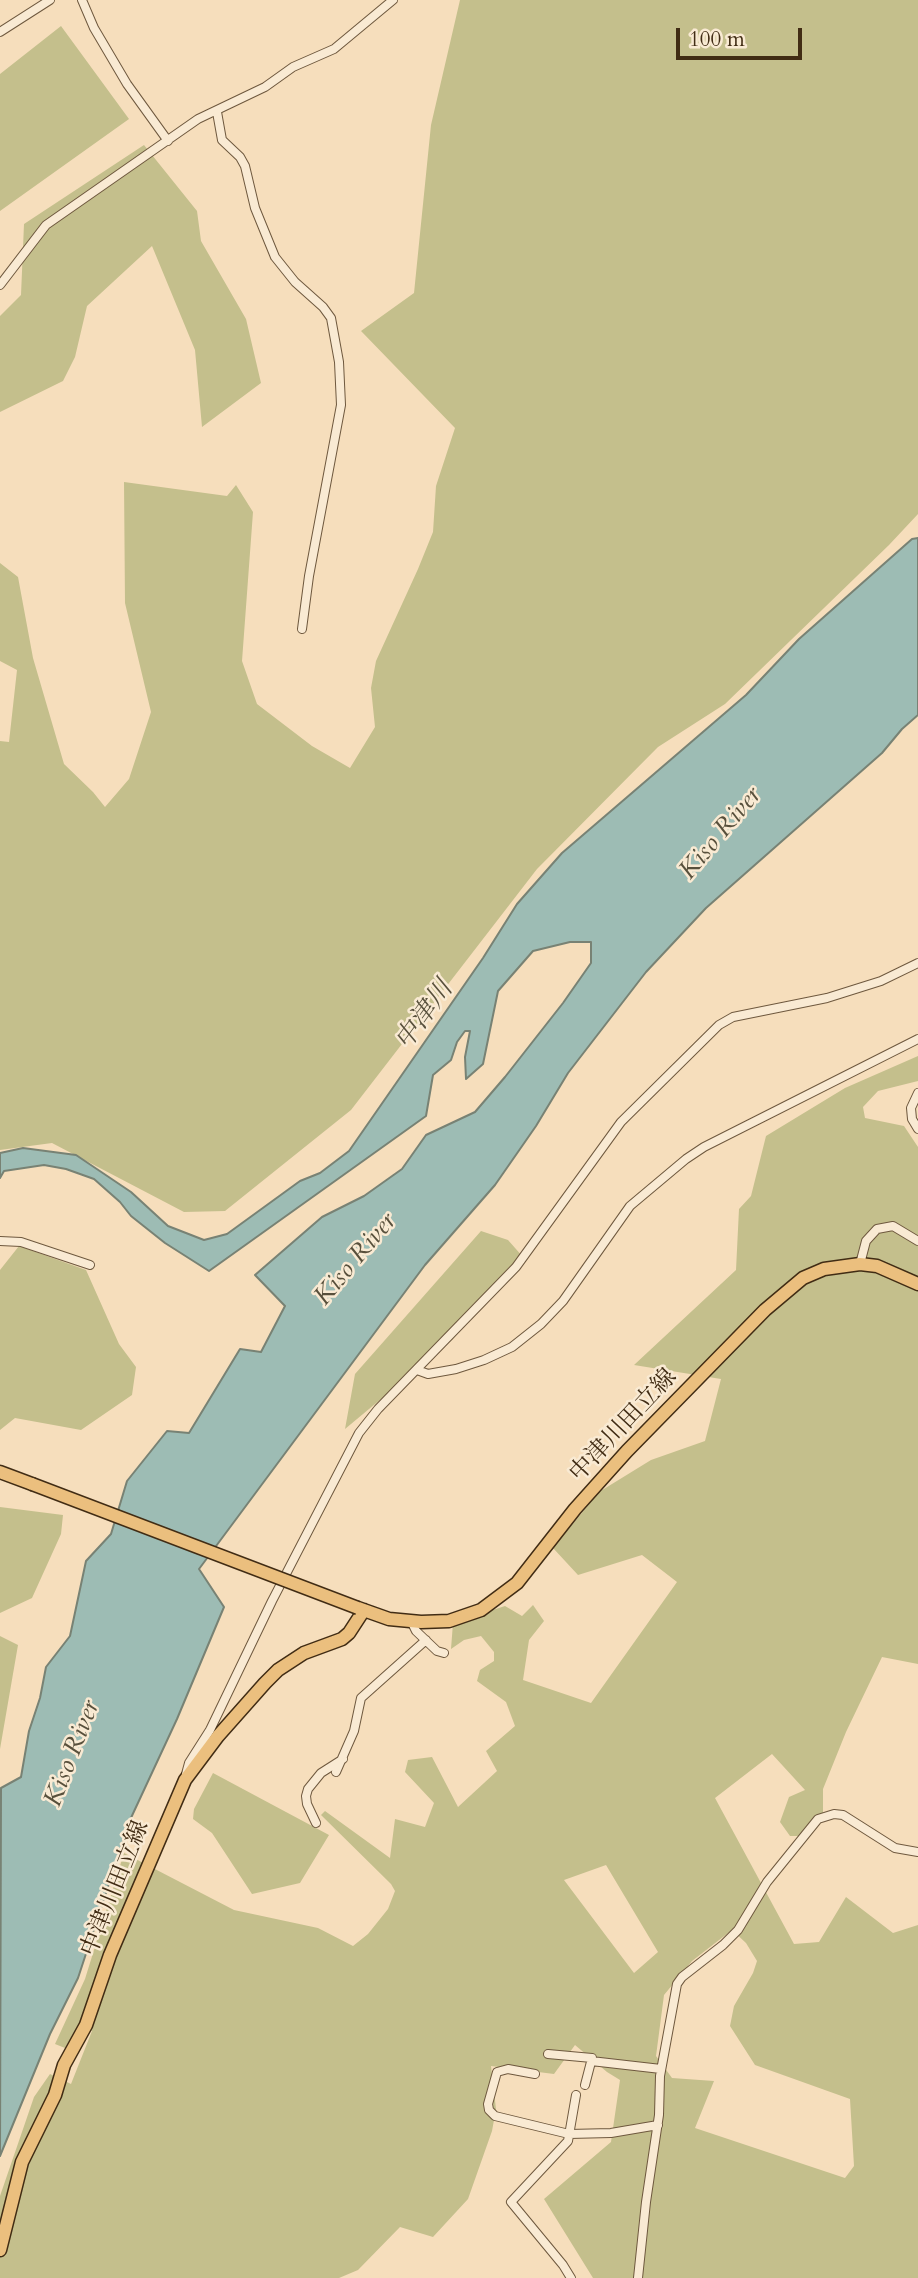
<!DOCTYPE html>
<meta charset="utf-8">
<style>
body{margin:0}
#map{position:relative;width:918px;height:2278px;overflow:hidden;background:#f6debc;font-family:Cardo,serif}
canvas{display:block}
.scale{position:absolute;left:676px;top:28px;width:126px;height:32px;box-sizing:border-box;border:4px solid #412c14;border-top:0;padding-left:9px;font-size:21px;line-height:24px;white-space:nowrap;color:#412c14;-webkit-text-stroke:5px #f9ead3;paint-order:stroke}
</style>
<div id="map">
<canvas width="918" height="2278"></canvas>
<div class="scale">100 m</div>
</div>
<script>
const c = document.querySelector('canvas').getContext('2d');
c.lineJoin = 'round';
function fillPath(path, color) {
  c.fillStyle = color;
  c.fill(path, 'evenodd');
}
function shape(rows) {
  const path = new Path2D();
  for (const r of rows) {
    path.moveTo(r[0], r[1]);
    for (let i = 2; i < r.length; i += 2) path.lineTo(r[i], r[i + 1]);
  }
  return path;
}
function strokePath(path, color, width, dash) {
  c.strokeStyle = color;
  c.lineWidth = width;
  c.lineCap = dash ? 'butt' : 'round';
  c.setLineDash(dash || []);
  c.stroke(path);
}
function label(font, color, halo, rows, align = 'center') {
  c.font = font + ' Cardo,"Noto Serif JP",serif';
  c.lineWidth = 5;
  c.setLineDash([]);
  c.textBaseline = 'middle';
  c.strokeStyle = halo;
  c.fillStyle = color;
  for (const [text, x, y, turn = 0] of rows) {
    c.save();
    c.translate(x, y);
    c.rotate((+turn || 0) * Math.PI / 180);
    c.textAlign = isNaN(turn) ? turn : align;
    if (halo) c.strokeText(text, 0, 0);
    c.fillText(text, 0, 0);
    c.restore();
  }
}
const green = shape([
 [460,0,918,0,918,514,889,545,725,704,658,747,537,869,351,1110,225,1211,184,1212,52,1143,0,1150,0,741,9,742,17,670,0,661,0,563,18,577,33,658,64,764,93,792,105,807,129,779,151,712,125,603,124,482,227,496,236,485,253,512,242,661,257,704,312,746,350,768,375,727,371,688,376,661,418,569,433,532,436,486,455,428,361,331,414,293,431,125],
 [61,26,129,119,0,211,0,74],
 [144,145,197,211,201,241,246,319,261,383,202,427,195,350,152,246,87,306,75,357,63,381,0,412,0,316,21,295,24,224],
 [918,1056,918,1081,878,1091,863,1107,865,1118,904,1126,918,1147,918,1664,882,1657,846,1732,823,1789,823,1814,810,1822,800,1836,790,1836,780,1822,789,1797,805,1790,772,1754,715,1798,794,1944,819,1942,846,1897,893,1933,918,1925,918,2278,593,2278,544,2199,611,2142,620,2080,607,2072,575,2045,554,2074,491,2066,496,2109,492,2131,468,2199,433,2237,400,2227,358,2270,339,2278,0,2278,0,2196,34,2097,50,2074,71,2084,92,2031,79,2025,65,2048,55,2044,85,1979,124,1853,234,1910,318,1928,353,1946,368,1934,388,1909,395,1891,391,1884,321,1815,325,1811,390,1858,395,1819,425,1827,434,1803,405,1772,408,1760,432,1757,458,1807,497,1771,486,1751,515,1726,506,1702,477,1681,480,1670,494,1661,494,1652,481,1636,464,1640,451,1649,453,1623,505,1606,522,1616,533,1605,544,1621,529,1640,523,1680,591,1703,677,1582,642,1555,578,1575,553,1548,599,1492,651,1460,705,1441,721,1379,634,1365,736,1270,739,1209,751,1196,766,1136,845,1088],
 [606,1865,658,1952,634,1973,564,1880],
 [732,1930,746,1943,757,1961,753,1973,734,2006,730,2026,755,2065,850,2099,854,2166,845,2178,695,2128,714,2081,672,2078,656,2056,664,1995,692,1961],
 [481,1231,508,1240,523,1257,453,1339,345,1429,355,1374],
 [19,1246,86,1270,119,1344,136,1367,132,1395,81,1430,15,1418,0,1430,0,1270],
 [0,1507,63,1515,61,1534,32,1598,0,1613],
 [0,1636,18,1645,0,1749],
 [213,1773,329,1835,300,1883,252,1894,212,1833,193,1819,194,1809]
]);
const water = shape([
 [918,538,918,715,902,729,882,753,706,908,646,972,568,1073,536,1126,495,1185,425,1265,199,1569,224,1607,177,1719,130,1820,78,1978,50,2034,0,2156,1,1788,21,1777,29,1731,40,1698,46,1667,70,1636,86,1561,111,1534,127,1481,167,1431,189,1433,240,1349,261,1352,285,1306,255,1275,322,1217,364,1196,402,1169,426,1135,475,1112,505,1077,563,1003,591,963,591,942,570,942,533,951,498,991,483,1064,466,1079,465,1057,470,1031,465,1031,457,1042,451,1060,433,1075,426,1116,209,1271,165,1243,131,1216,120,1202,94,1179,66,1169,44,1165,4,1171,0,1178,0,1153,23,1148,76,1155,131,1192,168,1226,204,1240,227,1234,300,1181,320,1173,349,1151,483,958,517,904,562,853,746,695,799,639,912,539,918,538]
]);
const street = shape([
 [82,0,94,28,127,84,168,141],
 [0,32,50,0],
 [217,112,222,140,240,157,245,166,255,208,275,257,295,282,323,307,331,318,339,362,341,405,309,576,302,629],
 [0,285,46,225,198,119,265,87,293,67,334,49,393,0],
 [918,1093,911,1108,912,1119,918,1129],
 [0,1241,21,1242,90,1265],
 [860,1264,866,1241,877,1229,893,1226,918,1241],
 [417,1370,428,1374,456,1369,484,1360,512,1347,541,1324,563,1301,630,1206,686,1159,704,1147,918,1039],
 [411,1621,416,1631,437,1651,444,1653],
 [336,1772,354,1731,361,1698,426,1640],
 [186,1774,189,1763,210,1730,272,1601,359,1433,378,1409,516,1267,621,1122,719,1025,733,1017,827,998,881,981,918,963],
 [316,1823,307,1804,306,1796,308,1789,321,1773,343,1759],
 [548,2054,592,2058,585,2085],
 [591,2061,661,2069],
 [535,2074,508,2069,497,2072,488,2104,489,2110,495,2116,569,2134,611,2133,658,2125],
 [571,2278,563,2265,511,2202,568,2141,576,2095],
 [638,2278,646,2202,659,2115,660,2076,677,1984,682,1977,723,1945,738,1930,767,1882,818,1819,834,1814,843,1815,895,1848,918,1852]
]);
const primary = shape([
 [0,1472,32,1484],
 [358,1608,389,1619,421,1622,449,1621,481,1610,517,1583,575,1509,627,1451,765,1310,803,1278,824,1269,860,1264,877,1266,918,1284],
 [0,2250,22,2162,55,2095,64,2065,86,2025,110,1955,185,1780,218,1736,265,1683,278,1670,304,1653,342,1639,349,1633,364,1610]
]);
const primaryBridge = shape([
 [32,1484,358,1608]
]);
const streetNames = [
 ["中津川田立線",624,1426,-47],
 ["中津川田立線",116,1889,-68]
];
const waterNames = [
 ["Kiso River",721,834,-50],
 ["中津川",425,1016,-54],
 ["Kiso River",356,1260,-50],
 ["Kiso River",73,1754,-69]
];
fillPath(green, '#c4bf8c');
fillPath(water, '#9dbcb4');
strokePath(water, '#788274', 2);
strokePath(street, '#6e583e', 10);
strokePath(primary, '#412c14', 15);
strokePath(street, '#f9ead3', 8);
strokePath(primary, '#ebbf7e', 12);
strokePath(primaryBridge, '#412c14', 15, []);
strokePath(primaryBridge, '#ebbf7e', 12);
label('24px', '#412c14', '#f9ead3', streetNames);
label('italic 26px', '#58503c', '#f9ead3', waterNames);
</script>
